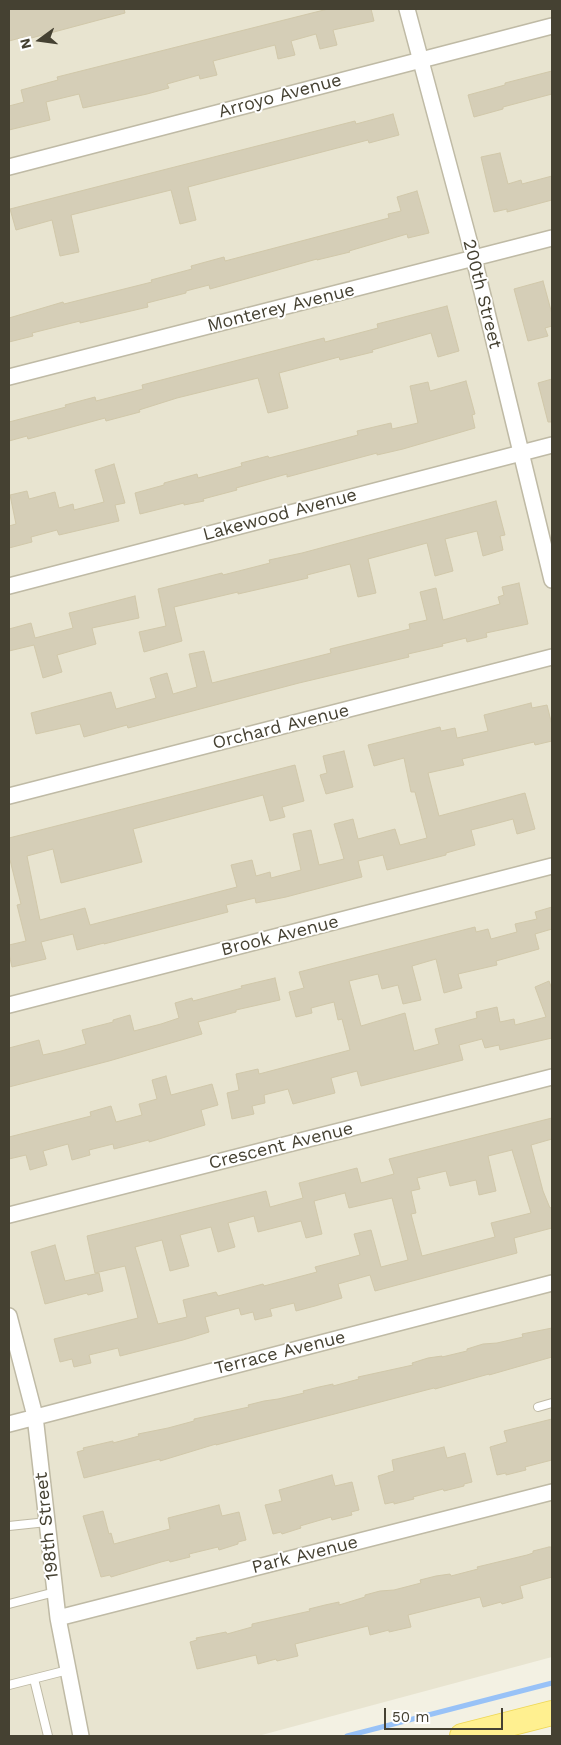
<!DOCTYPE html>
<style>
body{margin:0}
#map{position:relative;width:561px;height:1745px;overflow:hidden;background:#f3f1e3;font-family:"Work Sans",sans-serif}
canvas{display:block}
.frame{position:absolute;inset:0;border:10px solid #454132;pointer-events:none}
.north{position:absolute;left:15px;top:15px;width:50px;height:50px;-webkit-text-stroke:4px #fff;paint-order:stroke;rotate:256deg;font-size:14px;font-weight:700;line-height:20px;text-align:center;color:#454132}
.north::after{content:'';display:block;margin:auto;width:18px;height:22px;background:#454132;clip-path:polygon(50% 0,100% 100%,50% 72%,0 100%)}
.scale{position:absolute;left:384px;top:1708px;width:119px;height:22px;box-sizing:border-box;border:2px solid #454132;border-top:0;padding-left:6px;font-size:15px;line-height:18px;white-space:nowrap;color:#454132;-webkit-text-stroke:4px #fff;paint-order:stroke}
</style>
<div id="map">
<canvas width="561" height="1745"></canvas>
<div class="frame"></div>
<div class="north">N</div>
<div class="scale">50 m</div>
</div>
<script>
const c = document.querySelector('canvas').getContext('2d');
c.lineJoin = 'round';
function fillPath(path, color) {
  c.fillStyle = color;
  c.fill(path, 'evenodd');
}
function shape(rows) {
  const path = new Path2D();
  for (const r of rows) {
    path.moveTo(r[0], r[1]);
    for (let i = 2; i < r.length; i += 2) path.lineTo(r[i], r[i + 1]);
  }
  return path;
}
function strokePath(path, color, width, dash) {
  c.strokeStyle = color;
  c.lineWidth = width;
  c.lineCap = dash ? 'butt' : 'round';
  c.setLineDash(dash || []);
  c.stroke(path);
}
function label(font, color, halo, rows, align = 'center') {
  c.font = font + ' "Work Sans",sans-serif';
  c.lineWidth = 4;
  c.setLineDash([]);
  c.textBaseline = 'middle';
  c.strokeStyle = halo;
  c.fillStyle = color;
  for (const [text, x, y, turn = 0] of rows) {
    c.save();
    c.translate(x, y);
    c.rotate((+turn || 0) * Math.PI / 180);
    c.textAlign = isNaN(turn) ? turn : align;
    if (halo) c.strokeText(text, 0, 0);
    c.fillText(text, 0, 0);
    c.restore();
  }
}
const residential = shape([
 [9,9,552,9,552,1657,258,1736,9,1736]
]);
const stream = shape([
 [347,1736,552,1683]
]);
const building = shape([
 [9,9,124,9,125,13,24,40,24,37,9,41,9,9],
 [328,9,371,9,374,21,333,30,337,45,320,49,316,34,291,41,295,55,278,59,275,45,213,61,217,75,200,79,199,75,167,84,169,88,147,94,83,108,79,94,46,102,50,120,9,130,9,106,24,102,21,90,58,80,57,77,328,9],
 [552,71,552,94,503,107,503,109,474,117,468,95,505,85,505,83,552,71],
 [393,114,399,135,369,143,368,140,188,187,196,220,180,224,171,190,71,215,79,252,60,256,52,220,16,230,10,209,355,121,356,124,393,114],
 [500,153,508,184,521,180,522,184,552,176,552,200,507,212,507,209,494,212,481,157,500,153],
 [417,191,429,233,408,238,407,234,349,251,350,252,317,260,317,259,210,289,209,285,186,291,186,293,147,303,148,307,80,323,80,321,32,333,33,336,9,342,9,318,63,302,64,304,152,282,151,280,192,269,191,266,224,257,225,261,389,218,388,214,401,211,397,197,417,191],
 [543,281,552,314,552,326,545,328,548,336,528,341,514,289,543,281],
 [447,306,459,351,438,357,431,333,372,350,373,352,340,360,339,357,279,373,288,408,268,413,258,378,177,398,139,410,140,412,106,421,105,418,28,439,27,436,9,441,9,422,66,407,65,405,95,397,96,401,143,389,142,385,246,358,324,338,325,342,378,328,377,324,447,306],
 [552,379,552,422,548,422,538,383,552,379],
 [466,381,475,414,472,415,475,428,403,449,377,455,377,453,287,477,287,474,236,488,237,490,203,499,204,501,184,505,184,503,140,514,135,493,164,485,164,483,197,474,198,478,242,466,241,463,268,456,269,458,358,435,357,431,391,423,392,429,418,423,410,386,428,382,430,391,466,381],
 [114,464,125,503,115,505,119,521,59,535,57,530,31,537,32,542,9,548,9,526,16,524,10,495,27,491,29,499,55,492,59,508,73,504,74,510,104,502,95,470,114,464],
 [496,501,505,535,500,536,503,550,483,556,477,531,445,539,453,571,435,576,427,543,368,559,376,593,358,597,350,564,307,575,308,578,238,594,238,592,174,607,182,641,144,652,139,632,166,626,158,589,222,573,223,575,270,563,269,560,302,553,496,501],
 [519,583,528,624,486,633,487,637,467,642,466,638,442,644,443,646,408,654,409,657,299,683,128,728,127,725,84,737,80,724,36,734,31,713,111,692,116,709,156,698,150,678,167,673,173,694,197,687,189,654,204,651,212,683,331,653,330,649,410,629,409,624,427,620,420,592,436,588,443,620,500,604,498,597,504,595,502,587,519,583],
 [135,596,139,618,92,628,96,644,57,655,62,672,43,678,34,645,9,651,9,629,31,623,35,638,73,628,69,613,135,596],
 [531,703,532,708,547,705,552,725,552,741,535,745,534,742,462,759,464,765,428,773,439,816,525,793,535,829,517,834,513,819,487,826,471,830,475,845,446,853,446,855,387,870,383,855,358,861,362,877,286,897,256,903,255,898,226,905,228,912,104,944,104,943,77,950,73,934,41,942,46,959,12,967,9,954,9,945,26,941,17,905,21,904,10,860,9,861,9,838,295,765,304,801,282,807,285,817,270,821,263,795,133,829,142,862,61,883,53,849,27,856,40,920,85,908,90,925,237,887,231,865,252,860,256,876,270,872,271,878,301,870,293,834,311,830,319,865,344,859,334,824,353,819,358,839,395,829,400,845,427,838,415,792,411,792,404,758,374,766,368,745,440,727,441,731,455,728,457,738,488,731,484,715,531,703],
 [344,751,353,787,326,794,320,775,327,773,323,756,344,751],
 [552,907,552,929,535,934,539,949,496,961,497,965,458,974,462,988,444,993,436,959,412,966,421,1000,403,1004,398,985,382,989,378,974,349,981,361,1026,405,1013,414,1051,439,1044,435,1029,477,1018,476,1012,497,1007,500,1022,514,1019,515,1025,546,1017,535,987,549,981,552,989,552,1038,500,1050,499,1045,485,1048,482,1039,459,1045,463,1060,361,1086,357,1071,331,1078,335,1093,293,1104,288,1089,264,1095,265,1103,252,1106,254,1114,232,1119,227,1093,239,1090,236,1074,258,1069,259,1074,350,1050,342,1019,338,1020,334,1002,311,1008,312,1013,296,1017,289,992,304,988,299,972,475,927,476,932,488,929,491,939,517,932,515,924,537,919,535,912,552,907],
 [275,978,280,1000,236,1010,236,1012,198,1022,202,1034,109,1061,9,1087,9,1048,39,1040,43,1055,61,1051,86,1044,82,1030,113,1022,113,1020,130,1015,134,1031,161,1024,179,1018,175,1003,192,998,193,1001,242,988,241,986,275,978],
 [166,1076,171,1095,212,1084,218,1105,201,1110,205,1125,149,1142,149,1140,114,1149,113,1144,89,1150,90,1155,72,1160,68,1144,43,1151,47,1165,30,1170,26,1155,9,1159,9,1137,91,1116,90,1112,111,1106,116,1122,142,1115,139,1104,157,1099,152,1080,166,1076],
 [552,1118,552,1139,531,1145,543,1191,550,1208,552,1207,552,1228,514,1238,517,1253,375,1291,370,1275,338,1284,342,1298,315,1306,296,1311,294,1303,270,1309,272,1316,255,1320,253,1312,241,1315,239,1308,205,1317,209,1332,183,1340,120,1356,118,1348,89,1355,91,1363,74,1367,72,1359,60,1362,54,1339,138,1318,125,1266,95,1273,87,1236,266,1191,270,1207,303,1198,299,1183,357,1168,361,1183,394,1174,389,1159,552,1118],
 [512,1150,531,1213,491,1223,495,1237,422,1256,411,1214,416,1213,411,1191,420,1189,417,1178,446,1171,450,1186,476,1180,479,1195,496,1191,488,1156,512,1150],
 [345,1193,349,1208,392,1198,408,1260,381,1267,371,1230,354,1234,360,1255,315,1267,317,1272,264,1286,263,1284,218,1296,216,1292,183,1300,187,1317,158,1324,135,1247,162,1240,170,1271,189,1266,180,1235,211,1227,218,1252,235,1247,228,1223,254,1216,258,1232,301,1221,306,1238,322,1234,314,1201,345,1193],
 [55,1245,65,1281,99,1273,103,1291,88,1295,87,1293,45,1304,31,1252,55,1245],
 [552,1328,552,1357,489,1375,489,1374,435,1389,434,1388,216,1445,216,1444,160,1461,160,1459,84,1478,77,1452,84,1450,83,1448,113,1441,113,1443,139,1436,138,1434,168,1428,194,1421,194,1419,249,1407,248,1405,264,1401,278,1399,304,1393,303,1391,319,1387,333,1384,333,1386,359,1379,358,1377,413,1365,412,1363,428,1358,442,1356,442,1357,467,1351,467,1349,483,1344,497,1343,523,1337,522,1334,552,1328],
 [552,1419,552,1460,525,1467,526,1470,506,1475,506,1473,497,1475,490,1447,507,1442,504,1431,552,1419],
 [444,1447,447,1458,465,1453,472,1482,464,1484,464,1486,444,1491,443,1489,413,1497,414,1499,394,1504,394,1502,385,1504,378,1476,394,1471,392,1460,444,1447],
 [332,1475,335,1486,352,1482,359,1510,351,1512,352,1515,332,1520,331,1517,300,1526,301,1528,282,1534,281,1532,273,1534,265,1505,282,1501,279,1490,332,1475],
 [219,1505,222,1516,239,1512,246,1540,238,1542,238,1544,219,1550,218,1547,189,1554,190,1557,170,1562,169,1560,161,1562,111,1577,110,1575,101,1577,83,1516,103,1511,109,1534,111,1533,114,1544,170,1529,168,1518,219,1505],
 [549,1547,552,1547,552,1577,520,1586,523,1598,502,1604,501,1602,483,1607,480,1597,408,1615,411,1627,389,1632,389,1630,370,1635,368,1626,295,1644,298,1656,277,1661,276,1659,258,1664,256,1655,197,1669,190,1642,197,1640,196,1638,226,1632,227,1634,252,1627,252,1624,310,1611,309,1609,325,1605,339,1602,339,1605,365,1597,365,1595,380,1591,394,1590,421,1583,420,1580,436,1576,450,1574,451,1576,478,1569,477,1567,527,1555,533,1553,533,1551,549,1547]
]);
const service = shape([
 [538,1407,552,1403],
 [9,1526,47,1522],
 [9,1604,55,1592],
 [34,1679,48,1736],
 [9,1685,68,1670]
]);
const minor = shape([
 [407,9,474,259,552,580],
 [9,167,552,26],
 [9,377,552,238],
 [9,586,552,445],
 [9,796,552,657],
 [9,1005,552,866],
 [9,1215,552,1077],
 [9,1316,35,1416,58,1618,81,1736],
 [9,1424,552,1283],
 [58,1618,552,1492]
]);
const primary = shape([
 [462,1736,552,1713]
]);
const streetNames = [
 ["Arroyo Avenue",280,96,-15],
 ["200th Street",482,294,76],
 ["Monterey Avenue",281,308,-14],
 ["Lakewood Avenue",280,515,-15],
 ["Orchard Avenue",281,727,-14],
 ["Brook Avenue",280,936,-14],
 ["Crescent Avenue",281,1146,-14],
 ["Terrace Avenue",280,1353,-14],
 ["198th Street",47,1526,-96],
 ["Park Avenue",305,1555,-14]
];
fillPath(residential, '#e8e4d0');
strokePath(stream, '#98c2f7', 5);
fillPath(building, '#d5ceb7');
strokePath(building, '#d1c8aa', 1);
strokePath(service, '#bfbaa5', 10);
strokePath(minor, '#bfbaa5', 18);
strokePath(primary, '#eed755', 26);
strokePath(service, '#fff', 8);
strokePath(minor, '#fff', 15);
strokePath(primary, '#fff090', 24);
label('18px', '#454132', '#fff', streetNames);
</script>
